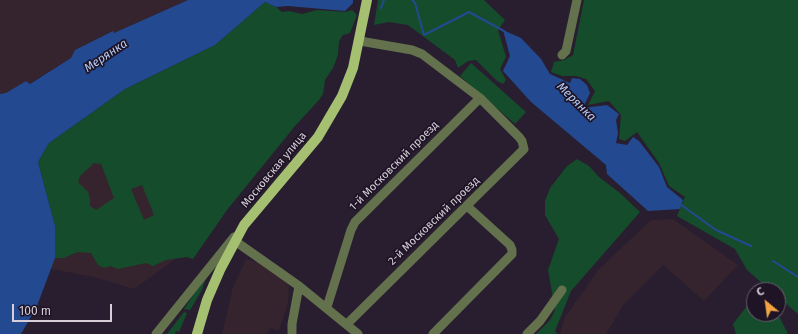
<!DOCTYPE html>
<meta charset="utf-8">
<style>
body{margin:0}
#map{position:relative;width:798px;height:334px;overflow:hidden;background:#281e2f;font-family:"Fira Sans",sans-serif}
canvas{display:block}
.north{position:absolute;left:746px;top:282px;width:40px;height:40px;box-sizing:border-box;background:#1e1425;border:1px solid #685f6d;border-radius:50%;rotate:331deg;font-size:11px;font-weight:700;line-height:16px;text-align:center;color:#d6cfda}
.north::after{content:'';display:block;margin:auto;width:14px;height:18px;background:#f4a443;clip-path:polygon(50% 0,100% 100%,50% 72%,0 100%)}
.scale{position:absolute;left:12px;top:304px;width:100px;height:18px;box-sizing:border-box;border:2px solid #d6cfda;border-top:0;padding-left:5px;font-size:12px;line-height:14px;white-space:nowrap;color:#d6cfda;-webkit-text-stroke:3px #1e1425;paint-order:stroke}
</style>
<div id="map">
<canvas width="798" height="334"></canvas>
<div class="north">С</div>
<div class="scale">100 m</div>
</div>
<script>
const c = document.querySelector('canvas').getContext('2d');
c.lineJoin = 'round';
function fillPath(path, color) {
  c.fillStyle = color;
  c.fill(path, 'evenodd');
}
function shape(rows) {
  const path = new Path2D();
  for (const r of rows) {
    path.moveTo(r[0], r[1]);
    for (let i = 2; i < r.length; i += 2) path.lineTo(r[i], r[i + 1]);
  }
  return path;
}
function strokePath(path, color, width, dash) {
  c.strokeStyle = color;
  c.lineWidth = width;
  c.lineCap = dash ? 'butt' : 'round';
  c.setLineDash(dash || []);
  c.stroke(path);
}
function label(font, color, halo, rows, align = 'center') {
  c.font = font + ' "Fira Sans",sans-serif';
  c.lineWidth = 3.5;
  c.setLineDash([]);
  c.textBaseline = 'middle';
  c.strokeStyle = halo;
  c.fillStyle = color;
  for (const [text, x, y, turn = 0] of rows) {
    c.save();
    c.translate(x, y);
    c.rotate((+turn || 0) * Math.PI / 180);
    c.textAlign = isNaN(turn) ? turn : align;
    if (halo) c.strokeText(text, 0, 0);
    c.fillText(text, 0, 0);
    c.restore();
  }
}
const industrial = shape([
 [0,0,188,0,114,33,112,31,75,50,71,58,29,84,26,81,6,93,0,94],
 [114,96,181,255,134,289,94,277,51,269,11,269],
 [673,219,738,265,704,301,663,265,624,304,606,334,560,334,565,317,599,269,651,220],
 [246,259,260,263,289,284,288,303,279,331,270,328,267,334,222,334,233,287]
]);
const green = shape([
 [378,0,484,0,505,20,498,30,506,57,500,69,506,80,503,84,497,81,476,60,468,61,458,68,455,60,408,25,389,22,374,25],
 [584,0,798,0,798,314,778,297,778,290,770,290,747,270,735,249,677,216,685,197,669,186,659,163,637,132,625,141,619,139,621,115,609,101,588,105,595,91,586,79,576,76,562,76,551,72,554,62,564,60,573,55],
 [265,2,276,7,282,12,289,11,302,14,317,10,346,12,352,10,357,15,350,33,343,35,339,41,338,55,333,68,325,80,323,94,319,100,295,126,227,210,193,259,187,257,166,260,153,266,146,263,118,269,111,266,104,268,98,265,91,253,77,252,64,258,55,258,55,226,38,162,49,143,125,89,215,45],
 [94,163,101,164,114,198,96,210,90,206,90,199,88,192,78,182,80,176],
 [142,185,154,215,144,220,131,189],
 [471,63,526,112,515,124,460,76],
 [577,159,589,166,599,177,620,193,640,212,571,291,555,331,557,334,536,334,550,320,555,310,548,270,559,239,545,215,545,201,550,188,567,166],
 [207,275,202,290,190,310,184,309],
 [754,302,754,314,772,314,780,318,788,334,736,334,733,324,747,306],
 [184,312,187,313,179,332,176,331,175,334,167,334]
]);
const water = shape([
 [188,0,353,0,353,3,345,11,288,6,276,7,265,2,215,45,125,89,49,143,38,162,55,226,55,258,37,306,21,334,0,334,0,94,6,93,26,81,30,84,71,58,75,50,113,31,114,33],
 [503,30,521,38,541,59,550,74,570,83,572,78,580,79,587,85,590,93,583,108,607,105,619,114,616,120,618,133,616,143,627,145,633,137,639,141,659,167,667,187,683,200,680,209,648,211,607,174,606,165,531,102,503,71,510,56]
]);
const stream = shape([
 [412,0,415,3,424,35,469,12,504,31],
 [381,8,384,0],
 [680,204,716,230,751,246],
 [773,261,798,277]
]);
const minor = shape([
 [562,55,566,51,577,0],
 [235,241,299,286,358,334],
 [327,307,351,230,355,222,480,98],
 [347,324,524,149,522,141,519,137,480,98,422,54,412,50,360,41],
 [156,334,234,237],
 [292,334,292,324,299,286],
 [433,334,512,254,512,250,510,245,467,206],
 [527,334,540,321,562,290]
]);
const major = shape([
 [197,334,207,300,220,270,244,225,318,137,342,96,353,68,367,0]
]);
const streetNames = [
 ["1-й Московский проезд",394,166,-45],
 ["Московская улица",274,170,-50],
 ["2-й Московский проезд",434,221,-44]
];
const waterNames = [
 ["Мерянка",106,56,-34],
 ["Мерянка",576,102,45]
];
fillPath(industrial, '#35242d');
fillPath(green, '#154c2c');
fillPath(water, '#234991');
strokePath(stream, '#234991', 2);
strokePath(minor, '#63714c', 9);
strokePath(major, '#a5c071', 10);
label('11px', '#d6cfda', '#1e1425', streetNames);
label('italic 12px', '#b5ccf5', '#1e1425', waterNames);
</script>
